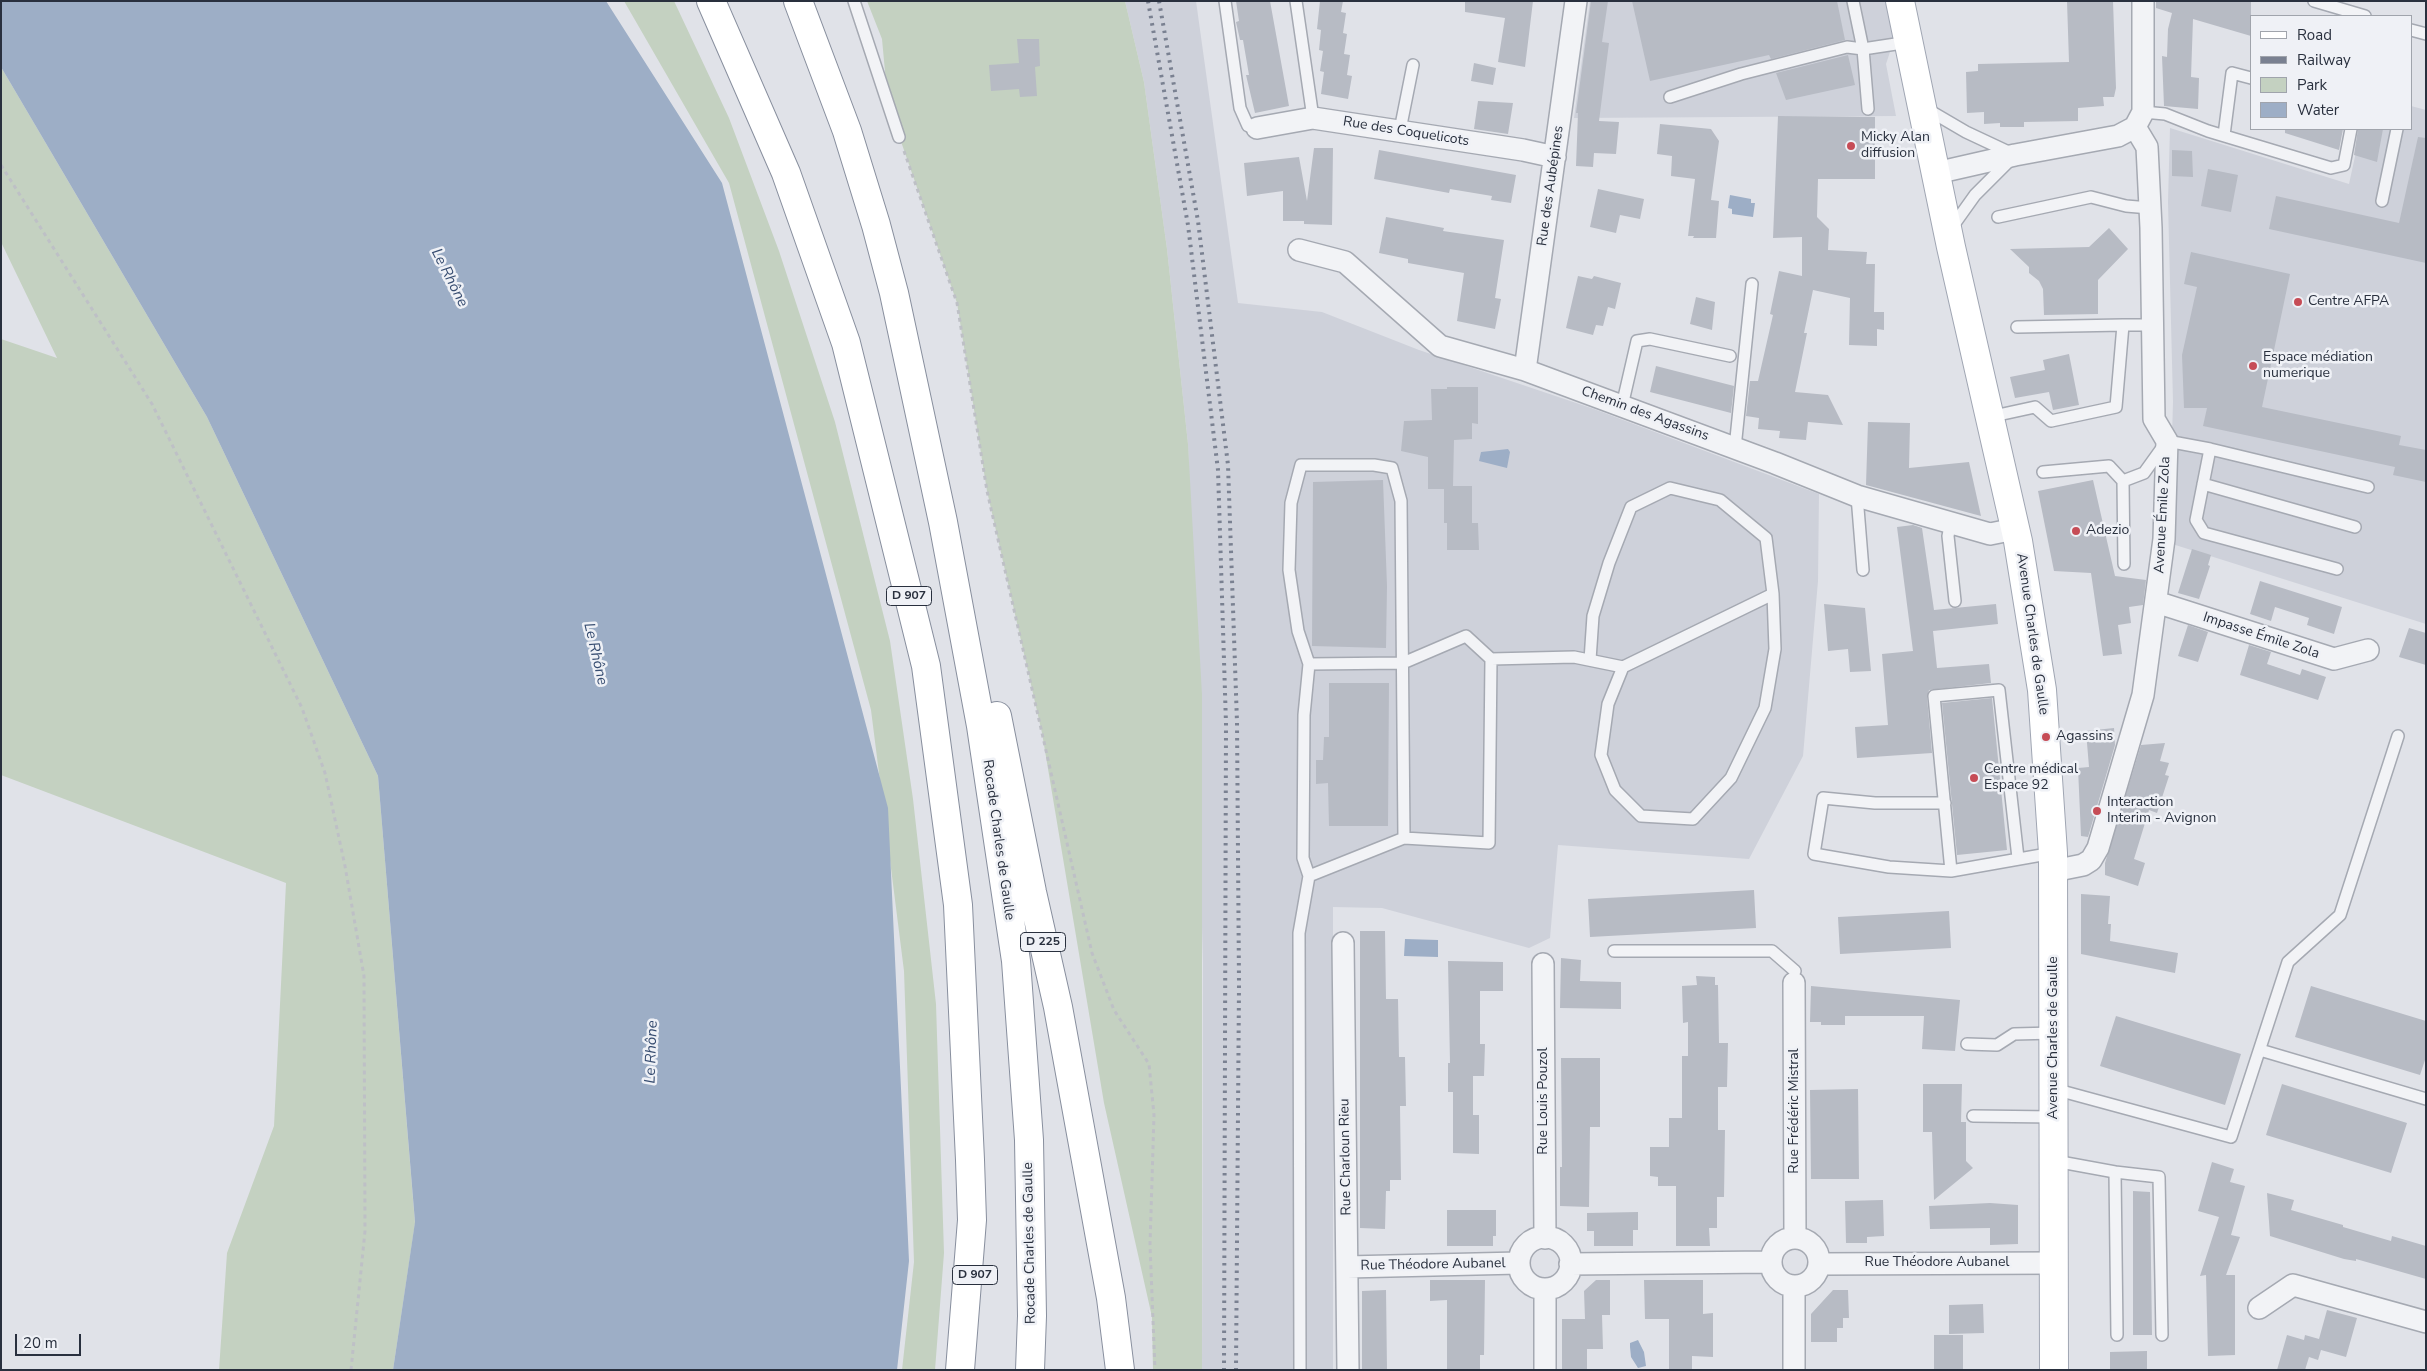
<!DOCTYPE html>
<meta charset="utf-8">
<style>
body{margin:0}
#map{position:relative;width:2427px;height:1371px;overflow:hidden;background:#e0e2e8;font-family:"Nunito Sans",sans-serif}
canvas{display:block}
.frame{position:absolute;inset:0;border:2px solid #29303e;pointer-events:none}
.legend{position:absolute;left:2250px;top:15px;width:162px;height:115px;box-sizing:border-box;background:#eff1f6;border:1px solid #a0a4ac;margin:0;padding:6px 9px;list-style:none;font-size:15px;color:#29303e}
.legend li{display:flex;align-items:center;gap:10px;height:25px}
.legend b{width:25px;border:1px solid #a0a4ac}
.scale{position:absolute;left:15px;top:1334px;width:66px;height:22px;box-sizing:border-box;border:2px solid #29303e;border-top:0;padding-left:6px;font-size:15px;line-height:18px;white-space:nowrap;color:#29303e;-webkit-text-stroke:4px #eff1f6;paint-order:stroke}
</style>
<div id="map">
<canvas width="2427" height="1371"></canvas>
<div class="frame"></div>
<ul class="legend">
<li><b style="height:6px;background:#fff"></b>Road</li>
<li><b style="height:6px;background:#7a8191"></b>Railway</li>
<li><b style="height:14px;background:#c4d1c1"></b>Park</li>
<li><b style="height:14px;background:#9daec6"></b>Water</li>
</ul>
<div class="scale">20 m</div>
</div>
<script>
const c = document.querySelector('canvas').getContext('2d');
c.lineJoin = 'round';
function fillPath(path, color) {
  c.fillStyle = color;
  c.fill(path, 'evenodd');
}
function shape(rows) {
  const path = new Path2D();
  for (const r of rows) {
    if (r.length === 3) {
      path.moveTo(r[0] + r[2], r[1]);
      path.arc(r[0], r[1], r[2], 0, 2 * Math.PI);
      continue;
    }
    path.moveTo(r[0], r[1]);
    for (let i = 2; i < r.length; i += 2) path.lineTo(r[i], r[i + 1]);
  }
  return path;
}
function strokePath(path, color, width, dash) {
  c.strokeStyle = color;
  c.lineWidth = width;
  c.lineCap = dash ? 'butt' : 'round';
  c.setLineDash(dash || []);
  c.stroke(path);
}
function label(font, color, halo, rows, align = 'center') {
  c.font = font + ' "Nunito Sans",sans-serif';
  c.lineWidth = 5;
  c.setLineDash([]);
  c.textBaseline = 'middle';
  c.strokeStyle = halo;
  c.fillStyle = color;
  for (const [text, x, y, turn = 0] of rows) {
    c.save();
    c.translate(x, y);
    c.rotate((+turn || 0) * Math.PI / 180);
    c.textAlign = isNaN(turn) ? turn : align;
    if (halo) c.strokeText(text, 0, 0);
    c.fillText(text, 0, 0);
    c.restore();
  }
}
const built = shape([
 [1125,1,1196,1,1238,303,1322,312,1419,350,1594,409,1819,494,1818,581,1803,756,1749,859,1558,845,1550,938,1529,948,1382,908,1333,907,1333,1370,1202,1370,1203,962,1188,444,1167,249,1144,82],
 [1590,1,1907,1,1886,64,1896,116,1574,118],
 [2411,106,2426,110,2426,624,2169,543,2173,402,2168,202,2170,128,2349,184,2361,129,2411,129]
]);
const green = shape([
 [624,1,674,1,729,118,779,251,835,422,890,641,913,799,936,1004,944,1253,935,1370,902,1370,914,1262,904,971,871,710,729,183],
 [867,1,1125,1,1144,82,1167,249,1188,444,1202,695,1202,1370,1153,1370,1152,1317,1104,1103,1042,733,987,491,957,303,888,104,882,39],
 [1,67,207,417,378,776,415,1223,393,1370,219,1370,227,1253,274,1126,286,883,1,775,1,339,57,358,1,242]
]);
const water = shape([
 [1,1,606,1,722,183,888,808,909,1261,897,1370,393,1370,415,1222,378,776,207,417,1,67],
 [1730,195,1751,199,1751,203,1755,203,1753,217,1732,214,1732,209,1728,208],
 [1508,449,1510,452,1507,468,1479,461,1481,452],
 [1405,939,1438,940,1438,957,1404,956],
 [1638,1340,1644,1352,1646,1366,1638,1368,1631,1357,1630,1347,1630,1343]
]);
const building = shape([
 [1236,1,1270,1,1289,106,1255,113,1246,75,1249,75,1243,40,1240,40,1236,22,1239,21],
 [1320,1,1343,1,1341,12,1346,13,1343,33,1347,34,1344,54,1350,55,1347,75,1352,76,1348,99,1321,94,1324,72,1320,71,1323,51,1319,50,1321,30,1317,29],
 [1465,1,1533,1,1525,67,1498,62,1505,18,1465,12],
 [1591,1,1608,1,1602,42,1609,43,1599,121,1619,122,1616,154,1594,153,1593,167,1576,166,1578,113,1576,113],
 [1632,1,1837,1,1845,40,1771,59,1769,55,1650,81],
 [2067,1,2113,1,2116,88,2114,97,2103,97,2104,106,2078,108,2078,121,2024,122,2024,127,2000,127,2000,123,1984,124,1984,112,1967,113,1966,72,1978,71,1978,64,2069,62],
 [2156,1,2251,1,2251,36,2193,19,2191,77,2199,78,2198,109,2164,106,2162,56,2167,57,2168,29,2172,13,2156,8],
 [1017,39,1039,39,1040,66,1035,67,1037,96,1020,97,1019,89,991,91,989,65,1019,63],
 [1848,55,1855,85,1786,100,1776,73],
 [1474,63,1496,68,1493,85,1471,81],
 [1478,101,1513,103,1508,134,1474,129],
 [1778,116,1875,117,1875,179,1818,179,1817,217,1829,229,1828,250,1867,252,1866,264,1875,264,1874,312,1884,312,1884,330,1877,329,1877,346,1849,345,1850,298,1813,290,1804,333,1807,333,1795,392,1828,395,1843,425,1808,422,1806,440,1779,438,1780,431,1758,429,1759,418,1746,416,1750,381,1758,381,1773,315,1770,314,1779,271,1802,276,1802,237,1773,238],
 [1660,124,1711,129,1719,141,1711,200,1719,201,1716,238,1693,238,1694,236,1688,236,1695,179,1671,176,1672,156,1657,154],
 [2285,129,2343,129,2339,150,2285,133],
 [2358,129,2383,129,2377,162,2354,155],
 [2418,137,2426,138,2426,263,2269,229,2276,196,2399,223],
 [1314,148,1333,148,1332,225,1304,224,1304,221,1283,221,1283,191,1247,196,1244,163,1299,157,1307,201],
 [1379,150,1516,175,1511,203,1491,200,1492,196,1450,189,1449,193,1374,179],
 [2172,150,2192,151,2193,177,2172,176],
 [2208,169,2238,175,2231,212,2201,206],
 [1598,189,1644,199,1640,219,1620,215,1616,233,1590,227],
 [1386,217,1444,228,1443,231,1504,240,1495,298,1501,299,1495,329,1457,321,1464,273,1408,263,1408,259,1379,253],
 [2109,228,2128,249,2098,280,2098,314,2044,315,2043,289,2039,281,2029,273,2029,267,2010,249,2089,247],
 [2191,252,2290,274,2262,407,2401,436,2399,445,2426,450,2426,482,2393,475,2395,467,2203,426,2207,408,2184,408,2182,355,2197,287,2184,284],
 [1578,276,1592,279,1594,276,1621,283,1615,309,1608,307,1603,326,1596,325,1593,335,1566,328],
 [1696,297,1715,302,1712,330,1690,324],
 [2069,354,2079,405,2053,410,2049,392,2015,398,2010,377,2045,370,2043,360],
 [1656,366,1734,386,1731,413,1650,392],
 [1447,387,1478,387,1478,424,1472,423,1472,439,1454,440,1453,486,1472,486,1472,523,1478,523,1479,550,1447,550,1447,523,1444,523,1444,489,1428,489,1428,457,1401,451,1404,421,1432,420,1431,389,1447,389],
 [1868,422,1910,423,1909,468,1969,462,1981,516,1866,485],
 [1383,480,1387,586,1386,648,1312,646,1313,482],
 [2093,480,2115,576,2146,580,2143,605,2129,607,2131,623,2118,625,2122,654,2103,656,2091,573,2054,571,2038,491],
 [1913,525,1922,528,1934,610,1996,604,1998,624,1933,631,1937,668,1989,664,1991,683,1929,690,1927,697,1932,753,1857,758,1855,727,1888,725,1882,654,1913,651,1897,527],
 [2192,549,2211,555,2208,565,2210,566,2199,599,2178,593],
 [2260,581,2342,607,2334,634,2307,625,2309,618,2275,607,2271,621,2250,614],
 [1824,604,1865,608,1871,671,1850,672,1848,649,1828,651],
 [2188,625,2208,632,2198,662,2178,656],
 [2409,628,2426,633,2426,665,2399,657],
 [2249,645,2271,652,2267,664,2300,675,2302,669,2326,677,2318,700,2240,675],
 [1329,683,1389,683,1388,826,1329,826,1328,783,1316,784,1316,760,1323,760,1324,737,1329,737],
 [1992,698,2007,850,1957,855,1942,703],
 [2114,728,2115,745,2088,837,2081,836,2078,768,2089,767,2086,731],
 [2165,743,2160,761,2169,763,2165,775,2169,776,2157,813,2149,810,2134,859,2145,863,2138,886,2105,875,2105,863,2141,745],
 [1754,890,1756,928,1590,937,1588,899],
 [2081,894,2110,896,2108,924,2111,924,2110,941,2178,953,2175,973,2081,954],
 [1949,911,1951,948,1840,954,1838,917],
 [1360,931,1385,931,1386,999,1398,999,1399,1057,1405,1057,1406,1106,1400,1106,1401,1180,1390,1180,1390,1191,1386,1191,1385,1229,1360,1228],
 [1561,958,1581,960,1580,981,1621,982,1621,1009,1560,1008],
 [1448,961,1503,962,1503,991,1480,991,1480,1044,1485,1044,1484,1076,1473,1076,1473,1115,1479,1115,1479,1154,1453,1153,1453,1092,1448,1092,1448,1063,1450,1063],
 [1696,976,1715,977,1715,985,1718,985,1719,1043,1728,1043,1727,1087,1718,1087,1718,1130,1725,1130,1724,1197,1717,1197,1717,1228,1709,1228,1710,1246,1676,1246,1676,1186,1658,1186,1658,1177,1650,1176,1650,1147,1669,1147,1669,1118,1682,1118,1682,1056,1688,1056,1688,1022,1683,1023,1682,986,1697,985],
 [1811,986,1960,1000,1955,1051,1922,1049,1924,1016,1845,1016,1845,1025,1821,1025,1821,1022,1810,1022],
 [2311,986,2426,1021,2426,1057,2420,1075,2295,1037],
 [2116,1016,2241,1054,2225,1105,2100,1066],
 [1561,1058,1600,1058,1600,1127,1590,1127,1589,1207,1560,1206,1560,1167,1562,1167],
 [1923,1084,1962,1084,1961,1122,1966,1122,1966,1161,1973,1168,1934,1200,1932,1132,1923,1132],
 [2282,1084,2407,1123,2391,1173,2266,1135],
 [1858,1089,1859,1179,1811,1179,1810,1090],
 [2212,1162,2234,1169,2230,1182,2245,1186,2231,1235,2240,1237,2226,1275,2235,1275,2235,1355,2208,1356,2206,1275,2200,1276,2219,1217,2198,1211],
 [2133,1191,2150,1192,2152,1335,2133,1335],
 [2267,1193,2294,1200,2291,1210,2343,1225,2343,1227,2391,1241,2392,1236,2426,1246,2426,1279,2356,1259,2356,1261,2344,1259,2270,1236],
 [1883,1200,1884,1236,1867,1237,1867,1243,1846,1243,1845,1201],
 [1990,1203,2018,1205,2018,1244,1990,1245,1990,1228,1930,1229,1929,1206],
 [1447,1210,1496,1210,1496,1236,1493,1236,1493,1246,1447,1246],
 [1638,1212,1638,1230,1633,1230,1633,1246,1594,1246,1594,1231,1587,1231,1587,1213],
 [1430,1280,1485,1280,1484,1355,1480,1355,1480,1370,1447,1369,1447,1300,1430,1301],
 [1596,1280,1610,1280,1610,1315,1602,1315,1603,1349,1587,1349,1587,1370,1562,1370,1562,1319,1585,1319,1584,1291],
 [1644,1280,1703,1280,1703,1314,1713,1313,1713,1357,1692,1356,1692,1370,1669,1370,1669,1319,1645,1319],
 [1386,1290,1387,1370,1362,1370,1362,1291],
 [1833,1290,1848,1290,1849,1318,1843,1318,1843,1328,1837,1328,1837,1342,1811,1342,1811,1314],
 [1983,1304,1984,1333,1949,1334,1949,1305],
 [2327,1310,2357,1318,2346,1357,2321,1350,2318,1360,2309,1357,2305,1370,2277,1370,2287,1335,2304,1340,2305,1335,2319,1339],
 [1934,1335,1963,1335,1963,1370,1934,1370],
 [2147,1351,2147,1370,2110,1370,2110,1352]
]);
const path = shape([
 [904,151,957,303,987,491,1092,953,1114,1010,1149,1064,1154,1115,1150,1245,1155,1370],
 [1,165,152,404,302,708,325,773,345,866,364,976,365,1231,351,1370]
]);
const lane = shape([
 [854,1,899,137],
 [1225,1,1240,108,1248,126,1257,128],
 [1296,1,1313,118],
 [1853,1,1863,49,1909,42],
 [2314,1,2365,16],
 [2411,30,2426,34],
 [1670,97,1741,74,1847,47,1863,49,1868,109],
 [1925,108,1966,132,2015,155,1975,195,1950,230],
 [2143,112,2165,114,2208,131,2331,168,2344,165,2351,129],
 [1400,130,1413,65],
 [2224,135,2232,73,2251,78],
 [2382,201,2397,129],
 [1998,217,2091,197,2126,206,2150,208],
 [2017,327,2123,325],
 [1622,406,1637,341,1650,339,1730,356],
 [1989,417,2035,407,2051,421,2116,407,2123,325,2153,325],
 [1735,448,1752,284],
 [2210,449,2368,487],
 [2043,472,2109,466,2123,481],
 [2203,484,2355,527],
 [1857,496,1863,570],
 [1951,521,1948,536,1955,601],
 [2124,564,2123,481,2144,473,2167,441,2210,449,2196,520,2204,533,2337,569],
 [1590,660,1593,616,1609,563,1631,507,1670,488,1720,500,1766,538,1773,594,1775,649,1765,708,1731,778,1693,819,1641,816,1615,790,1601,755,1608,704,1623,667],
 [1309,664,1298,631,1289,570,1291,503,1301,465,1374,465,1392,468,1401,501,1404,838],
 [1945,803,1875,803,1823,798,1814,854,1889,867,1951,871],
 [2018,858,1999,690,1934,696,1951,871,2053,853],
 [1309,876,1303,858,1304,715,1309,664,1403,663,1466,636,1491,659],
 [1614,951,1772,951,1795,971],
 [1967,1044,1997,1045,2014,1034,2054,1033],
 [2260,1050,2426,1099],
 [2054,1089,2231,1137,2288,962,2340,915,2398,736],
 [1973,1116,2054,1117],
 [2055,1161,2115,1172,2117,1335],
 [2115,1172,2159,1177,2162,1335],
 [1300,1370,1299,933,1309,876,1404,838,1489,843,1491,659,1574,657,1623,667,1773,594]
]);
const street = shape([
 [1257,128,1313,118,1523,150,1555,157],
 [1936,173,2015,155,2118,136,2135,127,2143,112,2143,1],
 [1299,250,1345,262,1440,346,1525,370,1775,463,1857,496,1990,534,2015,529],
 [1525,370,1576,1],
 [2156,602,2334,659,2368,650],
 [2053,871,2083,865,2091,860,2098,848,2143,695,2164,539,2167,441,2154,419,2151,228,2147,147,2135,127],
 [1343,943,1348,1370],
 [1543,964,1545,1238],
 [1794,983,1795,1238],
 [1545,1263,26],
 [1795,1262,24],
 [1570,1264,1770,1262],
 [1819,1264,2055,1263],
 [1347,1267,1519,1263],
 [1794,1287,1794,1370],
 [2259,1308,2293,1285,2426,1322],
 [1545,1370,1545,1289]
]);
const primary = shape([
 [1900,1,1951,247,2018,541,2042,690,2053,853,2054,1370]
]);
const highway = shape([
 [711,1,786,173,846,343,926,666,958,905,970,1160,972,1220,960,1370],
 [798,1,847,131,876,225,894,293,943,522,981,726,1016,961,1029,1140,1032,1316,1030,1370],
 [997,716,1032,892,1058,1007,1111,1298,1120,1370]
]);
const rail = shape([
 [1148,1,1188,225,1218,470,1226,724,1224,1370],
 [1159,1,1198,221,1228,465,1237,722,1239,985,1236,1370]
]);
const markers = [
 [1851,146,5,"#c64c56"],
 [2298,302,5,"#c64c56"],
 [2253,366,5,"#c64c56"],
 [2076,531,5,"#c64c56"],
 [2046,737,5,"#c64c56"],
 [1974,778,5,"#c64c56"],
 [2097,811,5,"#c64c56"]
];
const shields = [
 [909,596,45],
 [1043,942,45],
 [975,1275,45]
];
const shieldNames = [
 ["D 907",909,596],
 ["D 225",1043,942],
 ["D 907",975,1275]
];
const streetNames = [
 ["Rue des Coquelicots",1406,132,9],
 ["Rue des Aubépines",1551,186,-82],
 ["Chemin des Agassins",1645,414,20],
 ["Avenue Émile Zola",2163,515,-87],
 ["Avenue Charles de Gaulle",2032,634,82],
 ["Impasse Émile Zola",2261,636,18],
 ["Rocade Charles de Gaulle",998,840,82],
 ["Avenue Charles de Gaulle",2054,1038,-90],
 ["Rue Louis Pouzol",1544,1101,-90],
 ["Rue Frédéric Mistral",1795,1111,-90],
 ["Rue Charloun Rieu",1346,1157,-91],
 ["Rocade Charles de Gaulle",1030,1243,-91],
 ["Rue Théodore Aubanel",1937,1263],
 ["Rue Théodore Aubanel",1433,1265,-1]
];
const poiNames = [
 ["Micky Alan",1861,138],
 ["diffusion",1861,154],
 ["Centre AFPA",2308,302],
 ["Espace médiation",2263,358],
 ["numerique",2263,374],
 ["Adezio",2086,531],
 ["Agassins",2056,737],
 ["Centre médical",1984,770],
 ["Espace 92",1984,786],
 ["Interaction",2107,803],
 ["Interim - Avignon",2107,819]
];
const waterNames = [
 ["Le Rhône",449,278,63],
 ["Le Rhône",595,654,77],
 ["Le Rhône",652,1052,-88]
];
fillPath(built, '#ced1da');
fillPath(green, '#c4d1c1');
fillPath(water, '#9daec6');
fillPath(building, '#b7bbc4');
strokePath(lane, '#a5a9b2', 14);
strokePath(street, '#a5a9b2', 24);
strokePath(primary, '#a0a6b3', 30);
strokePath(highway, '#888f9e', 30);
strokePath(path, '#bec0c6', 3, [4, 4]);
strokePath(lane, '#f2f3f6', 11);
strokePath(street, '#f2f3f6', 21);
strokePath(primary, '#fff', 28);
strokePath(highway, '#fff', 28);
strokePath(rail, '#7a8191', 4, [2.5, 5]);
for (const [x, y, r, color] of markers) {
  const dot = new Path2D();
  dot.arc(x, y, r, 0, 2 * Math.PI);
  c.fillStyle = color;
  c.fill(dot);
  strokePath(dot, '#eff1f6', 2);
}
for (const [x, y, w] of shields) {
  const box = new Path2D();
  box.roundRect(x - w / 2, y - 9.5, w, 19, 4);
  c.fillStyle = '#eff1f6';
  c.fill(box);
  strokePath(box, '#29303e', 1);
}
label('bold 12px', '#29303e', null, shieldNames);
label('14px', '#29303e', '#eff1f6', streetNames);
label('14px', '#29303e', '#eff1f6', poiNames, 'left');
label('italic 15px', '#364c70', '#eff1f6', waterNames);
</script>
